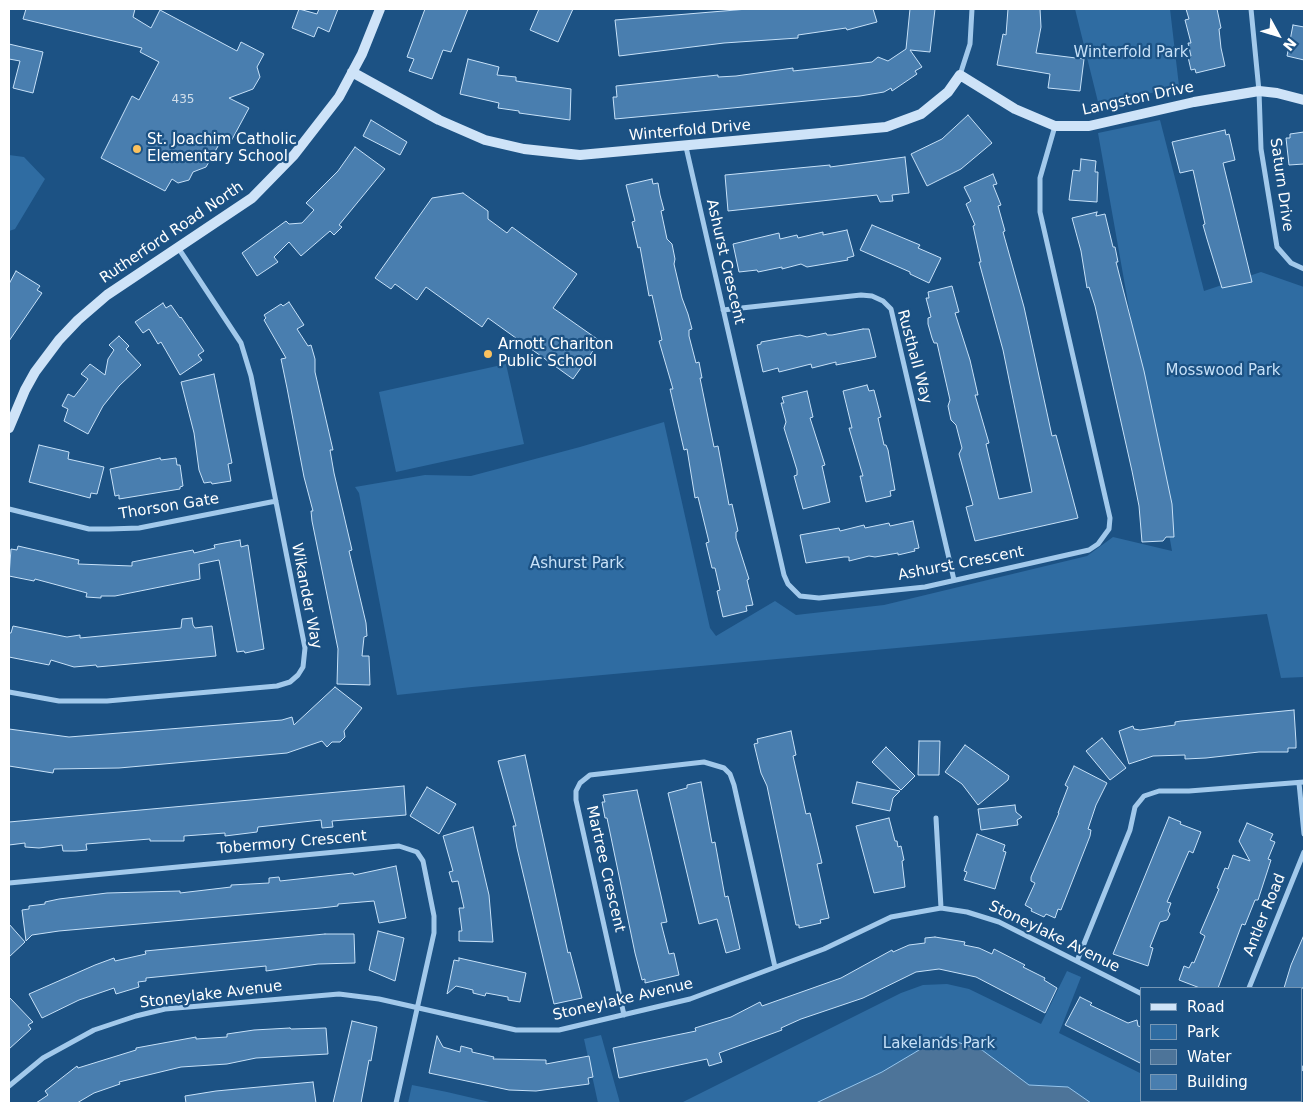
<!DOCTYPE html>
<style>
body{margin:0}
#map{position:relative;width:1313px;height:1112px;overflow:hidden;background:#1c5284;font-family:"DejaVu Sans",sans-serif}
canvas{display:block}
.frame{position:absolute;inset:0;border:10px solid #fff;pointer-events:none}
.legend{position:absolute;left:1140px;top:987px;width:162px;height:115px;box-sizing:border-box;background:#1c5284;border:1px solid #7797b5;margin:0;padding:6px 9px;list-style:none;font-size:15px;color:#fff}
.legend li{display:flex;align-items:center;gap:10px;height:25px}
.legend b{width:25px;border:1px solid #7797b5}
.north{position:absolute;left:1253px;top:10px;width:50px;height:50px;-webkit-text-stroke:4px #1c5284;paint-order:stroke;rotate:129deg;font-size:14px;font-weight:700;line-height:20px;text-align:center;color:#fff}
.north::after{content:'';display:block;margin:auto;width:18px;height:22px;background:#fff;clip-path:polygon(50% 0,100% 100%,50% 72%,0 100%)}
</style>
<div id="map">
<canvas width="1313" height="1112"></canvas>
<div class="frame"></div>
<ul class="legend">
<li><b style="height:6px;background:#cee3f8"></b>Road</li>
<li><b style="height:14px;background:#2f6ca2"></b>Park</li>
<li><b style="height:14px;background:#4d7499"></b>Water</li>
<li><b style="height:14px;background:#497eaf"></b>Building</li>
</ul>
<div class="north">N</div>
</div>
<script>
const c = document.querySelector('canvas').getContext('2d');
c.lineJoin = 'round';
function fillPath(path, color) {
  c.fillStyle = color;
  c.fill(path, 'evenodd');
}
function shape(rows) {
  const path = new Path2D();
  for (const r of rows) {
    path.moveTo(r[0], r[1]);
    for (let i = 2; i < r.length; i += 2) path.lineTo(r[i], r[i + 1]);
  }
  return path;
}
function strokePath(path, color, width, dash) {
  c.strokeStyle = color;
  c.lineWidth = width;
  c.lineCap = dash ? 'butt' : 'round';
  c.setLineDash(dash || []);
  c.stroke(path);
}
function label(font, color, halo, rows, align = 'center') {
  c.font = font + ' "DejaVu Sans",sans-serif';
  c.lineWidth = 4.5;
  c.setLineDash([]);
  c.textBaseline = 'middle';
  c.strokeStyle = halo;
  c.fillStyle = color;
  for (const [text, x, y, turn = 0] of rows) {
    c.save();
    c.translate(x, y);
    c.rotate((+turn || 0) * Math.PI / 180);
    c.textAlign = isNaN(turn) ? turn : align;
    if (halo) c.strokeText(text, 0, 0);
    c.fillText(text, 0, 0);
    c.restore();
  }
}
const green = shape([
 [1075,9,1170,9,1179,86,1099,106],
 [1160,120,1204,291,1261,272,1304,287,1304,677,1281,678,1267,614,472,687,397,695,359,493,355,487,425,475,471,476,580,447,664,422,710,628,716,636,775,601,796,615,884,605,1087,556,1113,537,1172,551,1098,133],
 [9,155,24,157,45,179,15,229,9,231],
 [506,364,524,444,396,472,379,392],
 [1067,971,1081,977,1059,1033,1142,1074,1142,1101,1190,1101,1195,1103,681,1103,901,993,923,985,947,984,969,989,1041,1024],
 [601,1035,620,1103,598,1103,584,1039],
 [412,1085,447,1092,494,1103,408,1103]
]);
const water = shape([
 [941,1037,982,1050,1029,1085,1068,1087,1091,1103,816,1103,882,1072,941,1037]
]);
const building = shape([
 [26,9,135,9,133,17,151,28,160,10,237,51,241,42,264,54,257,67,260,77,253,89,229,98,249,108,229,145,221,141,206,167,193,172,189,180,178,183,172,179,165,191,101,158,132,96,139,100,159,62,140,52,142,48,23,19,26,9],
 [299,9,317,14,319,9,338,9,329,32,318,27,314,37,292,28,299,9],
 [425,9,468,9,451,52,443,50,432,79,409,71,414,59,407,57,425,9],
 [539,9,573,9,558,42,530,30,539,9],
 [748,9,873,9,877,22,847,30,846,28,798,35,798,38,724,43,619,56,615,20,748,9],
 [910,9,935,9,930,52,910,50,922,67,915,71,917,74,892,91,891,88,884,92,860,96,615,119,613,97,617,97,616,86,718,75,718,77,736,76,793,68,793,71,848,65,872,62,878,57,888,61,906,49,910,9],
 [1008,9,1040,9,1041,27,1036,53,1084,59,1080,91,1048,88,1050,74,997,65,1003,34,1006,35,1008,9],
 [1186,9,1217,9,1221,28,1219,29,1221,48,1225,66,1196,73,1195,69,1191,70,1188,57,1191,56,1188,43,1191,43,1185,20,1189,19,1186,9],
 [1293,25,1304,27,1304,60,1287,56,1293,25],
 [9,44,43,52,33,93,13,88,20,61,9,59,9,44],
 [468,59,499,67,497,75,516,77,516,81,571,89,570,120,519,113,519,111,498,108,499,103,460,94,468,59],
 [968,115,992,143,961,169,927,186,911,154,942,139,968,115],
 [371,120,407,142,400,155,363,136,371,120],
 [1225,130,1226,135,1229,134,1235,160,1223,163,1252,282,1222,288,1207,239,1203,225,1205,224,1193,170,1180,173,1172,142,1225,130],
 [1304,132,1304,164,1289,165,1286,138,1290,138,1290,134,1304,132],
 [355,147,385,169,339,225,342,227,334,235,330,231,301,256,289,242,274,257,278,262,257,276,242,253,286,221,289,224,302,223,314,210,306,203,338,171,355,147],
 [905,157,909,193,892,195,893,201,880,202,877,195,728,211,725,175,830,165,830,167,905,157],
 [1081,159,1096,161,1095,172,1098,172,1097,202,1069,200,1073,170,1080,171,1081,159],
 [993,174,997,184,993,185,1001,205,998,206,1005,231,1003,232,1024,307,1052,436,1056,435,1078,518,975,541,966,507,973,505,959,454,962,448,956,425,951,420,948,406,950,400,937,343,934,343,932,338,928,324,928,318,931,317,926,298,929,298,928,292,952,286,959,312,955,313,970,360,978,395,975,395,989,443,986,444,999,499,1032,492,1003,350,979,262,981,262,973,226,975,225,966,204,971,201,964,187,993,174],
 [652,179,653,184,658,183,660,195,664,210,661,211,667,239,672,244,675,259,674,264,682,298,688,314,692,329,689,330,689,336,696,363,699,362,702,378,700,378,714,447,718,446,729,505,732,504,738,531,736,532,736,538,749,579,747,580,753,605,746,606,747,611,723,617,717,591,720,590,715,568,712,568,706,543,709,542,698,497,695,498,687,449,684,450,670,389,673,389,659,341,662,340,652,295,649,296,640,247,638,248,632,222,635,221,626,185,652,179],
 [463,193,488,211,488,219,507,233,512,227,577,274,553,308,600,341,573,379,488,318,482,327,426,287,417,300,395,284,391,289,375,278,432,198,463,193],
 [1097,212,1096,216,1105,214,1113,247,1115,247,1118,262,1116,262,1144,371,1172,504,1174,537,1166,537,1163,541,1142,542,1139,506,1132,471,1095,306,1089,287,1087,288,1081,251,1072,218,1097,212],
 [872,225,920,245,918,248,941,258,929,283,910,274,910,272,860,250,872,225],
 [847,230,854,256,847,258,848,260,807,267,801,264,782,269,782,267,758,272,757,270,739,272,733,244,779,233,780,239,797,235,798,238,823,232,823,235,847,230],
 [16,271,40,286,37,290,42,293,9,341,9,284,16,271],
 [289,302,304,325,297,329,308,346,311,345,315,359,315,372,333,450,330,450,334,473,352,550,349,551,366,623,367,636,364,637,362,656,369,656,370,685,337,684,338,649,312,521,311,511,313,511,304,477,287,388,281,359,286,358,264,320,266,318,264,315,281,304,283,306,289,302],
 [163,303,166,308,171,305,180,318,181,317,204,351,198,355,202,360,180,375,161,342,158,344,149,329,143,333,135,322,163,303],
 [863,329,869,329,876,357,836,365,836,362,812,368,811,364,779,372,778,368,763,372,757,345,761,344,761,342,800,335,807,337,826,333,827,335,832,335,863,329],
 [119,336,129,346,126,349,141,365,119,386,103,406,88,434,64,421,68,409,62,406,68,394,74,397,88,379,81,374,90,364,105,375,108,359,114,350,109,345,119,336],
 [214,374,232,463,228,464,231,481,212,484,211,482,204,483,199,470,194,433,181,382,214,374],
 [867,385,869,391,874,390,881,417,878,418,884,445,886,445,888,450,895,490,890,491,891,496,866,502,860,476,863,476,849,428,852,428,843,391,867,385],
 [807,391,813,417,810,418,825,465,822,466,830,502,803,509,794,476,797,475,797,470,784,428,786,422,781,403,784,403,782,397,807,391],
 [39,445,69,452,68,459,104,467,97,494,91,493,90,498,29,482,39,445],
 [160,458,161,460,176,458,177,465,180,465,183,486,180,487,180,489,119,499,119,495,115,496,110,469,160,458],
 [913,521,919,548,914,549,915,551,898,555,898,553,875,557,869,556,849,561,849,557,844,557,806,563,800,535,839,528,840,531,864,525,865,528,889,523,890,526,913,521],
 [240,540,241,547,248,545,264,649,245,653,244,651,237,652,219,560,199,564,200,579,115,596,101,596,101,598,86,597,87,593,35,579,34,581,9,576,11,549,17,550,18,546,79,560,78,564,132,566,132,562,193,550,194,553,215,548,214,545,240,540],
 [192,618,193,625,195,628,212,626,216,656,97,667,96,665,74,667,51,660,49,665,9,657,9,633,11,633,13,626,67,637,80,635,80,638,181,628,182,619,192,618],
 [335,687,362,708,344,731,345,737,340,742,332,742,327,747,322,741,287,753,119,768,54,769,53,773,9,766,9,729,69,737,282,720,292,717,294,725,335,687],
 [1294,710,1296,742,1296,748,1288,748,1288,752,1259,752,1206,758,1185,759,1185,755,1153,756,1129,764,1119,731,1133,726,1134,729,1140,730,1175,725,1175,722,1181,721,1294,710],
 [791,731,796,755,793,756,806,814,810,813,822,863,817,864,829,918,820,920,821,923,799,928,799,925,796,925,767,786,761,773,754,744,758,743,757,739,791,731],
 [1102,738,1126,768,1110,780,1086,751,1102,738],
 [919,741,940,741,939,775,918,775,919,741],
 [965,745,1009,776,1008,780,978,805,962,784,945,772,965,745],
 [886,747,915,776,901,790,872,762,886,747],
 [525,755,568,953,570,952,582,998,554,1004,517,848,513,826,516,826,498,761,525,755],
 [1074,766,1107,783,1096,805,1088,829,1091,830,1090,836,1061,910,1058,909,1055,918,1046,914,1044,917,1031,911,1032,909,1025,905,1035,883,1031,881,1031,877,1059,813,1058,813,1068,787,1065,785,1074,766],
 [701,782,712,843,715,842,725,897,728,896,740,949,726,953,717,919,699,924,668,793,687,788,687,785,701,782],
 [857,782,900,791,893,798,890,811,852,803,857,782],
 [404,786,406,815,332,821,333,827,322,828,321,820,258,827,257,832,225,836,225,833,184,836,184,841,150,841,150,839,86,844,87,850,76,851,63,851,62,845,39,848,25,847,25,843,9,845,9,822,404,786],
 [427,787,456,804,439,834,410,816,427,787],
 [637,790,667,922,661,923,669,954,674,953,679,975,645,983,645,979,642,980,635,953,607,818,605,818,602,802,605,802,603,795,637,790],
 [1015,805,1016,812,1022,817,1017,820,1018,825,981,830,978,809,1015,805],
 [1169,817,1181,822,1180,824,1201,832,1193,853,1189,851,1167,902,1171,903,1168,911,1170,914,1167,920,1160,922,1150,947,1153,948,1148,966,1113,954,1169,817],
 [889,818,895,841,897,841,898,847,901,846,904,860,902,861,905,887,874,893,856,826,889,818],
 [1247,823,1273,834,1270,840,1275,842,1268,859,1271,860,1258,900,1255,900,1245,925,1242,924,1218,988,1200,988,1179,980,1184,966,1189,968,1192,962,1194,963,1205,936,1200,933,1219,889,1217,888,1225,868,1228,869,1233,855,1250,861,1239,841,1247,823],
 [473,827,489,895,493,942,459,941,459,931,462,931,459,908,464,908,458,881,452,882,449,872,453,871,443,836,473,827],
 [977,834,1005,845,1003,851,1006,852,995,889,964,880,967,872,964,871,977,834],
 [396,866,406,918,379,923,374,901,338,904,338,906,321,908,59,931,32,935,26,941,22,910,29,909,29,906,45,904,45,902,59,899,107,893,180,891,180,893,231,887,231,885,269,883,269,878,279,877,280,881,353,873,354,875,396,866],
 [9,924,25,942,9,957,9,924],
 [378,931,404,938,395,981,369,970,378,931],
 [325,934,354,934,355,963,318,964,266,971,266,966,146,978,146,981,138,982,139,987,116,994,114,988,79,1000,42,1018,29,994,95,965,114,958,115,961,146,954,145,951,325,934],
 [1304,935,1304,988,1284,988,1291,965,1304,935],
 [935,937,965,942,964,945,979,948,992,954,994,949,1025,965,1023,967,1045,978,1044,980,1057,988,1045,1013,976,977,939,969,916,972,863,998,801,1019,781,1028,782,1030,719,1053,722,1062,709,1066,707,1059,619,1078,613,1048,696,1031,695,1028,731,1017,760,1002,762,1006,841,978,892,950,893,952,909,945,925,943,925,938,935,937],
 [459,958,526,973,520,1002,508,1000,508,997,486,993,485,996,473,993,473,990,456,986,447,994,454,960,459,961,459,958],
 [9,997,33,1022,28,1025,31,1029,9,1049,9,997],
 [1080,997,1092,1003,1090,1005,1128,1023,1137,1020,1138,1026,1142,1027,1142,1064,1065,1025,1080,997],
 [352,1021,377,1027,371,1061,369,1060,361,1103,333,1103,352,1021],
 [290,1028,291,1029,326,1028,328,1054,256,1058,227,1064,181,1067,119,1082,120,1084,94,1093,77,1103,36,1103,48,1095,45,1091,77,1066,78,1068,136,1050,136,1048,196,1037,196,1039,227,1037,227,1034,254,1030,290,1028],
 [437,1036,443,1047,460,1052,461,1046,472,1049,472,1052,494,1057,493,1059,546,1060,546,1064,589,1056,593,1077,588,1078,589,1084,536,1091,509,1090,429,1073,437,1036],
 [313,1082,316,1103,186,1103,185,1096,216,1091,313,1082]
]);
const street = shape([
 [1251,9,1259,91,1261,149,1277,247,1291,263,1304,269],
 [960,75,970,44,972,9],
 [686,147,784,575,788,584,800,596,819,598,925,587,1089,550,1098,544,1109,529,1110,518,1040,212,1040,178,1055,126],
 [723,310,861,295,872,296,883,301,891,309,954,580],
 [9,509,89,529,109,529,139,528,276,501],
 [9,692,59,701,107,701,277,686,290,682,298,675,303,667,305,648,251,376,241,343,179,249],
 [1299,783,1304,834],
 [936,818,941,908],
 [9,883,399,846,417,852,423,861,434,916,434,933,396,1103],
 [1077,961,1130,830,1135,807,1144,796,1159,791,1189,791,1304,782],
 [1249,988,1304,852],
 [624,1015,576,800,576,791,580,783,590,775,704,762,724,768,730,774,734,785,775,967],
 [1302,1068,1304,1069],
 [9,1086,43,1058,94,1030,136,1016,165,1009,339,994,379,999,516,1030,559,1030,690,999,824,949,891,917,941,908,967,912,999,922,1142,994]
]);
const secondary = shape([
 [352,72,439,120,485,140,524,149,580,155,886,127,921,114,948,92,960,75,1015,109,1055,126,1089,126,1194,102,1259,91,1277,93,1304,100],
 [9,428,25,390,35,372,59,340,78,320,107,295,252,198,294,155,339,97,362,54,380,9]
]);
const markers = [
 [137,149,5,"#fbc25f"],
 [488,354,5,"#fbc25f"]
];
const numberNames = [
 ["435",183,100]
];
const parkNames = [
 ["Winterfold Park",1131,53],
 ["Mosswood Park",1223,371],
 ["Ashurst Park",577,564],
 ["Lakelands Park",939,1044]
];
const streetNames = [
 ["Langston Drive",1138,99,-12],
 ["Winterfold Drive",690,131,-5],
 ["Saturn Drive",1281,185,82],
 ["Rutherford Road North",172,233,-34],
 ["Ashurst Crescent",725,262,77],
 ["Rusthall Way",914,357,75],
 ["Thorson Gate",169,507,-9],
 ["Ashurst Crescent",961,564,-11],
 ["Wikander Way",306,596,79],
 ["Tobermory Crescent",292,843,-5],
 ["Martree Crescent",605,869,77],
 ["Antler Road",1265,915,-68],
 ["Stoneylake Avenue",1054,937,26],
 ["Stoneylake Avenue",211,995,-7],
 ["Stoneylake Avenue",623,1000,-13]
];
const poiNames = [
 ["St. Joachim Catholic",147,140],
 ["Elementary School",147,157],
 ["Arnott Charlton",498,345],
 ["Public School",498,362]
];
fillPath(green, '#2f6ca2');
fillPath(water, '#4d7499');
strokePath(water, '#95c5ed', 1);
fillPath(building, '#497eaf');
strokePath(building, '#c7e1f8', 1);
strokePath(street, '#a2c9eb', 5);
strokePath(secondary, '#cee3f8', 10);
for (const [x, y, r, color] of markers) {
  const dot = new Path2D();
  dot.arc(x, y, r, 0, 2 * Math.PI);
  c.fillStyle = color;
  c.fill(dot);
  strokePath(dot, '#1c5284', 2);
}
label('12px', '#d2dfeb', null, numberNames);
label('15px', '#c7e1f8', '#1c5284', parkNames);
label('15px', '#fff', '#1c5284', streetNames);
label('15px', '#fff', '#1c5284', poiNames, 'left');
</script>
